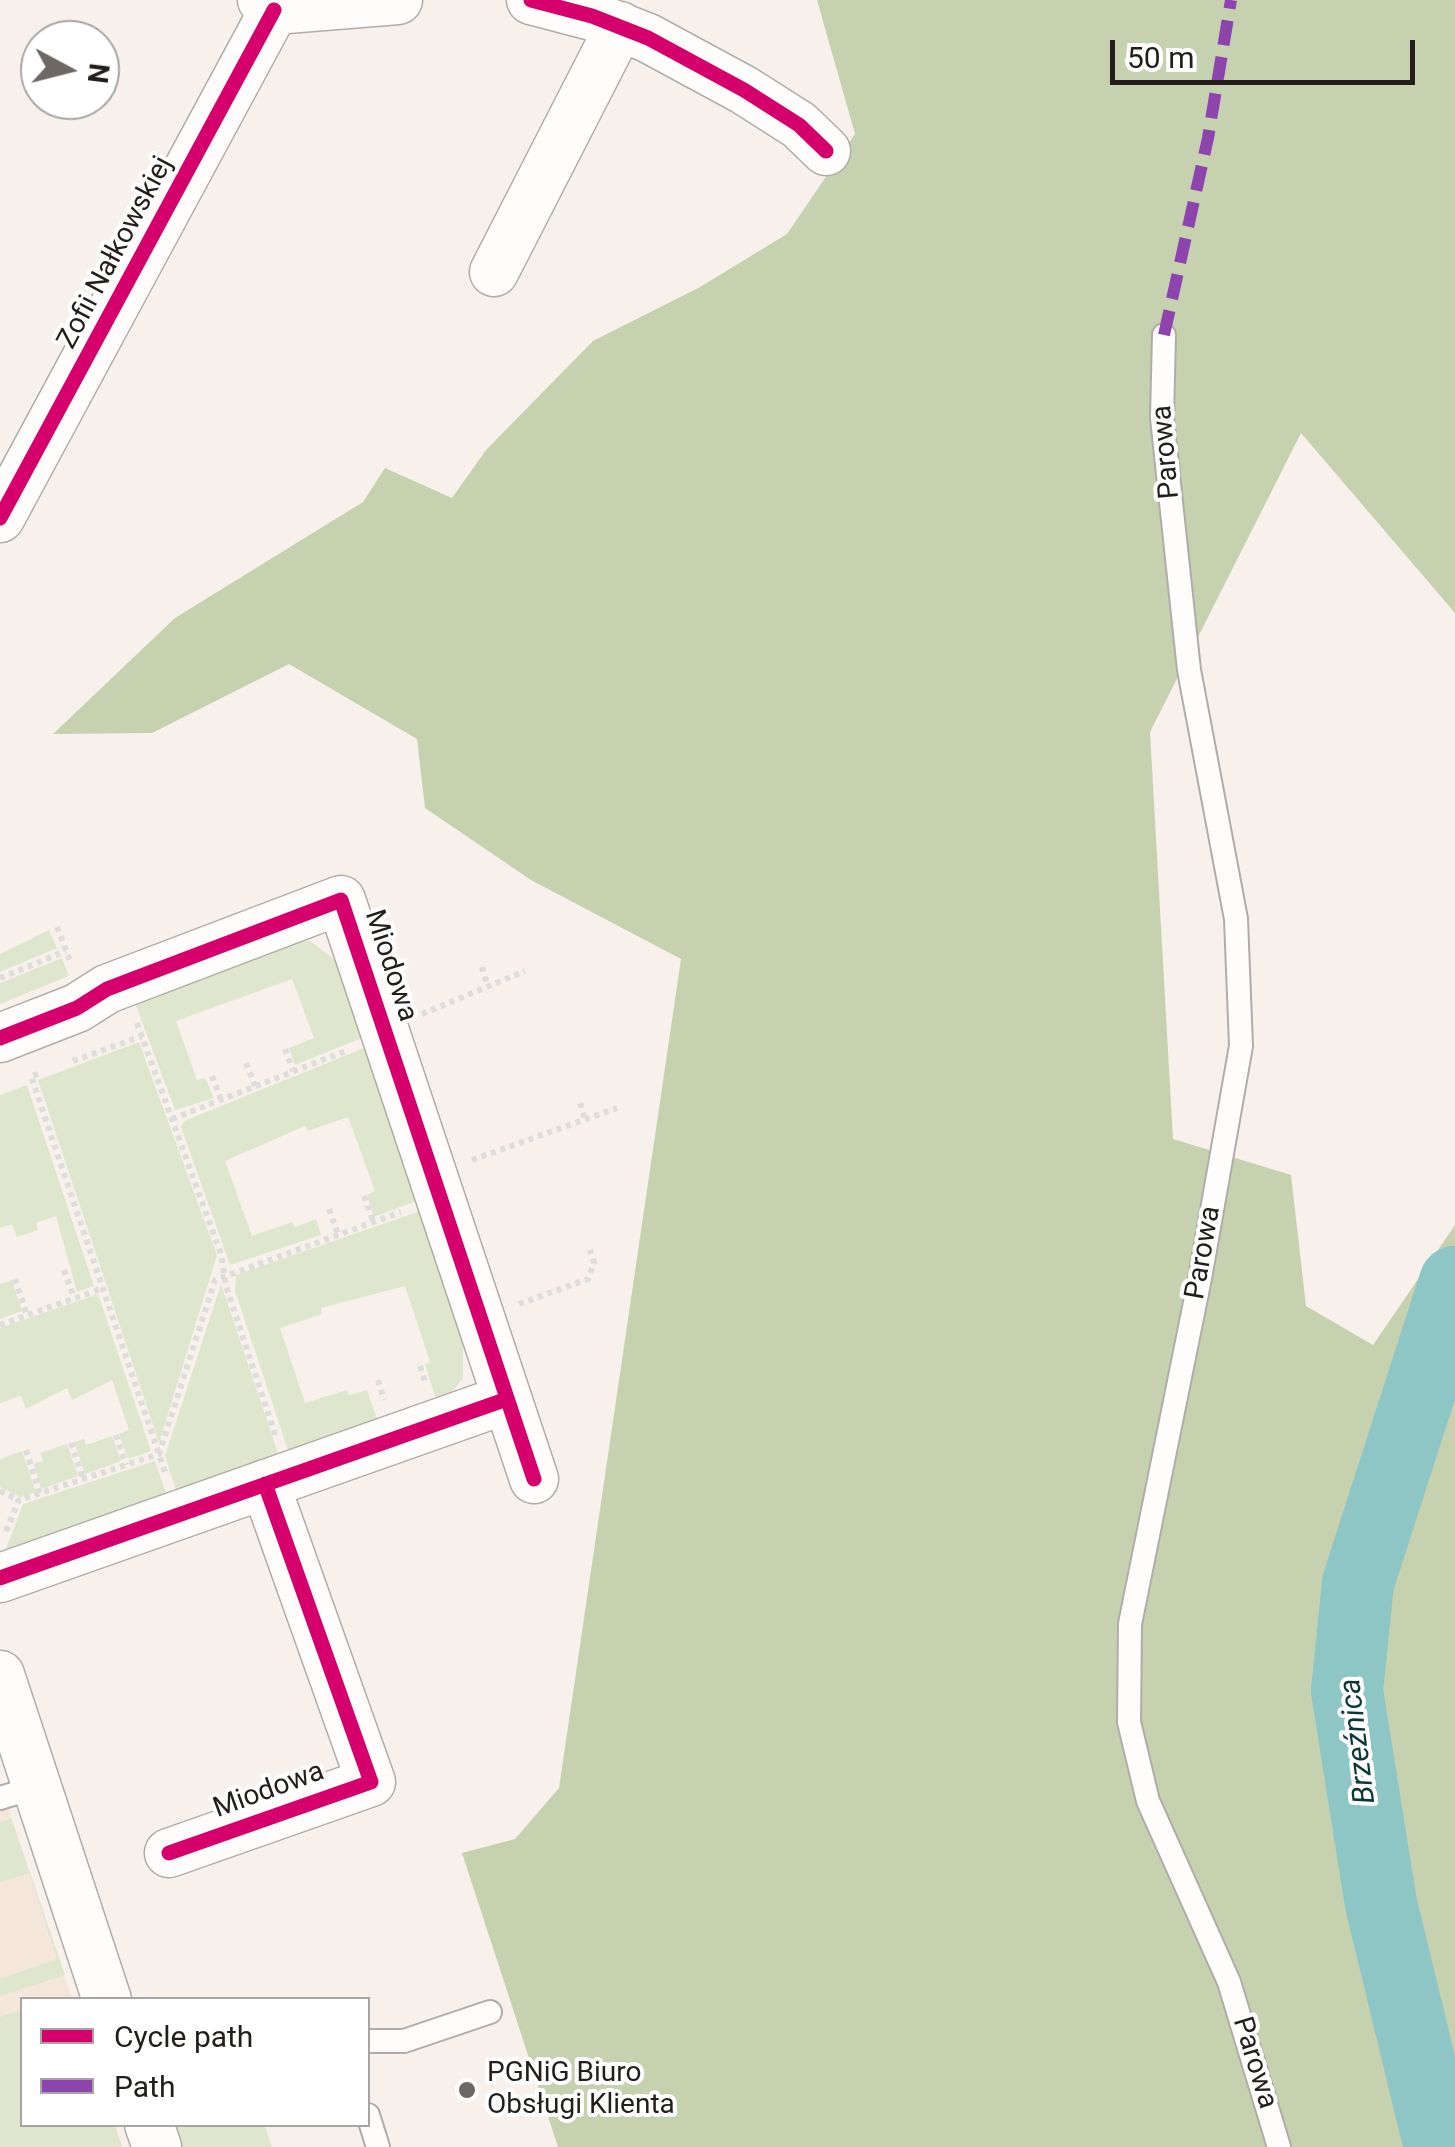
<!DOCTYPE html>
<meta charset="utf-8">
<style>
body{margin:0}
#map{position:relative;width:1455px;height:2147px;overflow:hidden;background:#f8f1eb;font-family:Roboto,sans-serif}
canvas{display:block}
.legend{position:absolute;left:20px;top:1997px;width:350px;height:130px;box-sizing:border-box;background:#fff;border:2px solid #a7a5a4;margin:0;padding:12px 18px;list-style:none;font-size:30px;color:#231e1b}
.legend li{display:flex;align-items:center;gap:20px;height:50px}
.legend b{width:50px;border:2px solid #a7a5a4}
.north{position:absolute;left:20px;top:20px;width:100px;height:100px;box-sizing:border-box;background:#fff;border:2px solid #a7a5a4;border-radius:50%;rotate:97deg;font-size:28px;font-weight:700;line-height:40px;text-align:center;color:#231e1b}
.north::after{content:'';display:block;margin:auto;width:35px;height:45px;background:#6e6864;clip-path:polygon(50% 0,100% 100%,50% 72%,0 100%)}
.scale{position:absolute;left:1110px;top:40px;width:305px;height:45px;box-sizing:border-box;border:5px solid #231e1b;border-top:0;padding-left:12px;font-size:30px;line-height:35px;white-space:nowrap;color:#231e1b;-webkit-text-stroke:8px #fff;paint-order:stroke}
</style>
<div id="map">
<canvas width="1455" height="2147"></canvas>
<ul class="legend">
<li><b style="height:12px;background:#d6006c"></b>Cycle path</li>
<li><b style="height:12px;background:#8e44ad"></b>Path</li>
</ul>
<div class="north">N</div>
<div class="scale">50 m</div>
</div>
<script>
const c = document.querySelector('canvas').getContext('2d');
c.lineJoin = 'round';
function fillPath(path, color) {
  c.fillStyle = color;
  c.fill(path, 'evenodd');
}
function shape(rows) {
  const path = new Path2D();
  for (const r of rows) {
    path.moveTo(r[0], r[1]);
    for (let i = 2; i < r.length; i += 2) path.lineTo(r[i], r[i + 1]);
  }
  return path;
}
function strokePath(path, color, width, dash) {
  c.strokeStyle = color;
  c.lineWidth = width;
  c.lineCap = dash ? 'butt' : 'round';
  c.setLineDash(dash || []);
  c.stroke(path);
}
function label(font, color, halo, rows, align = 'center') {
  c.font = font + ' Roboto,sans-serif';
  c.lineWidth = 8;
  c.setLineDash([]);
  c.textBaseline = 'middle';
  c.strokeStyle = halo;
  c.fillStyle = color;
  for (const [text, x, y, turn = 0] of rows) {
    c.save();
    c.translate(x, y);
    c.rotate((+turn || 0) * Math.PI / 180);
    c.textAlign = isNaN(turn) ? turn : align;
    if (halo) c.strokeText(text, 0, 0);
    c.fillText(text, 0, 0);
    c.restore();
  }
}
const education = shape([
 [0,1783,72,1999,22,2000,22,2124,115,2125,122,2147,0,2147]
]);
const green = shape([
 [49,930,57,948,0,972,0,954],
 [310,941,334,959,362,1038,295,1065,289,1048,314,1038,292,979,176,1021,197,1080,205,1078,214,1098,175,1110,135,1003,288,942],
 [62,958,69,976,0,1004,0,983],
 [139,1042,217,1255,159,1443,38,1080],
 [364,1048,416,1201,374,1217,367,1195,375,1191,348,1117,308,1131,305,1126,225,1161,252,1236,292,1222,295,1227,316,1219,321,1235,230,1265,181,1127,184,1121],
 [27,1085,94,1286,77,1292,56,1216,36,1223,38,1230,17,1237,12,1224,0,1228,0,1095],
 [420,1211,463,1345,463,1378,453,1391,436,1399,425,1364,430,1362,405,1286,321,1308,322,1314,280,1328,305,1403,347,1390,349,1395,367,1390,377,1419,288,1450,235,1291,236,1275],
 [12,1280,22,1311,0,1319,0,1284],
 [221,1284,278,1453,176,1490,165,1456],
 [98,1294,151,1451,128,1459,119,1434,129,1430,112,1380,72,1400,67,1388,26,1409,21,1396,0,1403,0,1328],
 [112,1436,121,1461,85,1474,74,1442,84,1439,86,1445],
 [67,1444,78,1476,41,1489,34,1464,43,1461,40,1453],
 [22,1451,36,1492,20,1497,0,1487,0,1459],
 [155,1461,166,1493,6,1549,23,1504],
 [11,1818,65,1975,0,1996,0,1979,57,1959,29,1873,0,1882,0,1822],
 [22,2010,22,2124,115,2125,122,2147,0,2147,0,2017],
 [173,2125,265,2125,272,2147,178,2147]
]);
const forest = shape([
 [817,0,1455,0,1455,613,1301,433,1150,732,1173,1139,1291,1175,1306,1306,1373,1345,1455,1225,1455,2147,558,2147,462,1853,515,1839,559,1788,681,959,531,880,425,808,417,739,289,664,152,733,53,734,175,618,363,502,385,468,452,498,486,450,593,341,700,287,787,234,855,134]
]);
const river = shape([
 [1440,2147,1381,1904,1347,1691,1358,1583,1455,1282]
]);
const path = shape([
 [57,927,71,963],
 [482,967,487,985],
 [0,978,66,951],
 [422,1014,525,971],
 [137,1023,221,1254,226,1286,276,1437],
 [285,1049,293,1071],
 [73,1061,142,1036],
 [246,1063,255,1086],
 [38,1074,31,1076,166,1475],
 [212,1076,221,1099],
 [580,1103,585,1119],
 [172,1119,348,1050],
 [472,1160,617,1108],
 [364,1196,373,1221],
 [329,1209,338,1234],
 [64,1270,74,1298],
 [15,1279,27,1315],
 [519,1304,588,1279,594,1263,590,1250],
 [0,1325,103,1288],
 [420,1366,426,1385],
 [378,1380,384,1400],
 [116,1435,126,1465],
 [71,1443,83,1479],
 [26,1450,40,1494],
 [0,1491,19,1500],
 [6,1531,19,1500,159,1454,215,1280,401,1212]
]);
const lane = shape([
 [1164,335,1162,418,1189,670,1236,919,1241,1046,1200,1278,1130,1624,1129,1722,1148,1801,1229,1982,1279,2147],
 [0,1798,36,1787],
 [368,2041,404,2041,490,2012],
 [368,2115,378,2147]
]);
const street = shape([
 [262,0,274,10,398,0],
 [531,0,592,16,648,38,744,90,799,125,826,151],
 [494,272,620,26],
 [0,518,274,10],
 [0,1038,77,1008,107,989,341,900,534,1479],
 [0,1578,507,1399],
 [0,1675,107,2000],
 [169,1853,371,1782,265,1484],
 [149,2124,157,2147]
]);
const quiet = shape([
 [1164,335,1208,138,1231,0]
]);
const cycleway = shape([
 [531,0,592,16,648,38,744,90,799,125,826,151],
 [0,518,274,10],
 [0,1038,77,1008,107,989,341,900,534,1479],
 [0,1578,507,1399],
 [169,1853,371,1782,265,1484]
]);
const markers = [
 [467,2090,10,"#6e6864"]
];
const streetNames = [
 ["Zofii Nałkowskiej",116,253,-62],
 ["Parowa",1167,452,-95],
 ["Miodowa",390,966,72],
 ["Parowa",1204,1253,-80],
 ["Miodowa",269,1791,-20],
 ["Parowa",1254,2063,73]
];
const poiNames = [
 ["PGNiG Biuro",487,2074],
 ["Obsługi Klienta",487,2106]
];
const waterNames = [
 ["Brzeźnica",1359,1741,-97]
];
fillPath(education, '#f4e6db');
fillPath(green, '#dfe6ce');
fillPath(forest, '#c6d1b0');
strokePath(river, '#8ec6c6', 72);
strokePath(lane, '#b2aca8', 26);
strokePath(street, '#b2aca8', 51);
strokePath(path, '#dedddb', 6, [5, 5]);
strokePath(lane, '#fefdfc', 22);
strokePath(street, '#fefdfc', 48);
strokePath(quiet, '#8e44ad', 12, [25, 12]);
strokePath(cycleway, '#d6006c', 15);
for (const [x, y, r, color] of markers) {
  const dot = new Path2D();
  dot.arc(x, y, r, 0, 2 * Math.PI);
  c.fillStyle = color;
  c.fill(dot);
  strokePath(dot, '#fff', 4);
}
label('28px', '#231e1b', '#fff', streetNames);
label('28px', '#231e1b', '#fff', poiNames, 'left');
label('italic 30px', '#0e3738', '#fff', waterNames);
</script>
